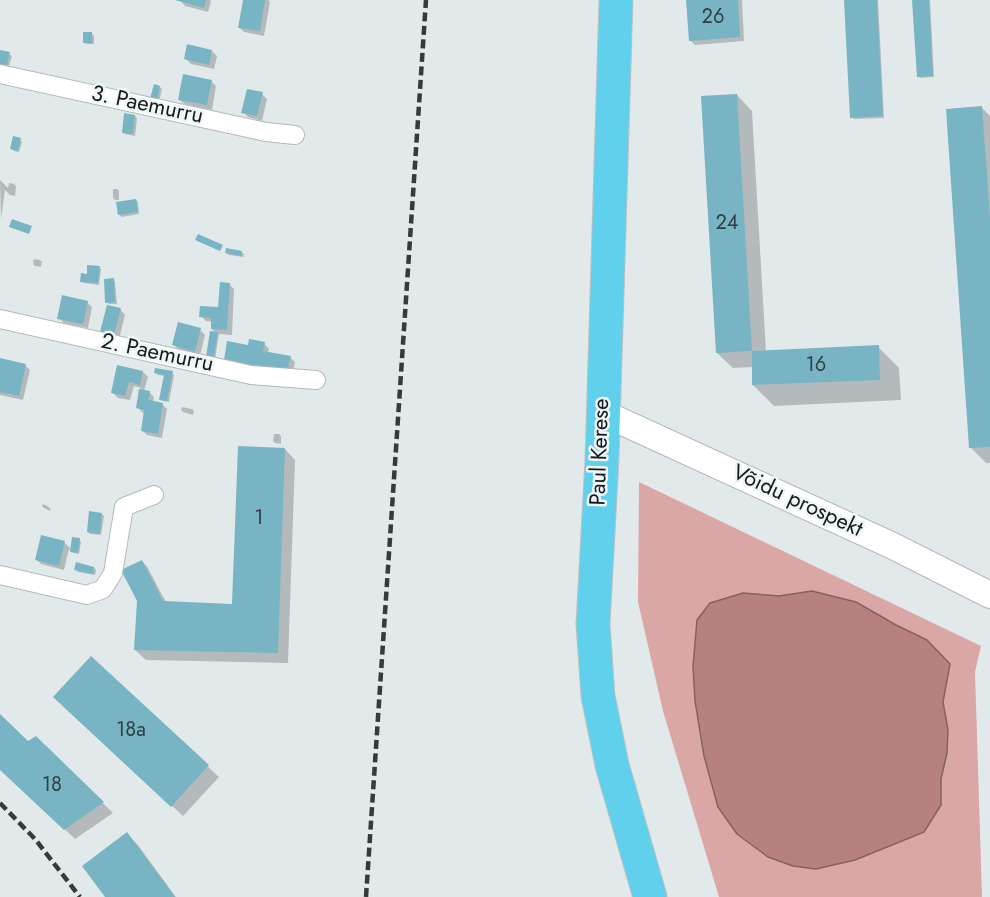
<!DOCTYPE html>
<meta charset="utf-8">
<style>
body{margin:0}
canvas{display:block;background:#e1e9eb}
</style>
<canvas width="990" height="897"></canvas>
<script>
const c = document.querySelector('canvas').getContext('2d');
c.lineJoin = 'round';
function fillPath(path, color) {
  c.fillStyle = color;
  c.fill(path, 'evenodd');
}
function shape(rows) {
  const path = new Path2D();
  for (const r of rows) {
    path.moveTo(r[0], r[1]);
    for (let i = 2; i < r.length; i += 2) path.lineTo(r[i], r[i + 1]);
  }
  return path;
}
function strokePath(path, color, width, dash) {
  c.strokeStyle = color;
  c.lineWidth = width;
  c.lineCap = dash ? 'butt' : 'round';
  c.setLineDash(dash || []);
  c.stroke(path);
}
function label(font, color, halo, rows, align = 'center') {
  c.font = font + ' Jost,sans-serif';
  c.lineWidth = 5;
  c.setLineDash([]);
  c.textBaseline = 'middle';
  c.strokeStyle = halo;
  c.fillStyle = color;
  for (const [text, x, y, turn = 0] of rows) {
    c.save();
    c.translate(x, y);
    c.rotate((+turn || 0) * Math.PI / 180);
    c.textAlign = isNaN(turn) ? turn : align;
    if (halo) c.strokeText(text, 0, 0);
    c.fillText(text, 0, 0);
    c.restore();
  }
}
const green = shape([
 [639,482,981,646,975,672,982,897,719,897,663,711,638,602]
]);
const water = shape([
 [812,591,856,602,896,625,927,640,950,664,943,702,948,730,947,753,941,779,941,805,924,832,855,860,816,869,793,866,768,857,737,834,718,807,704,756,695,701,693,666,697,620,710,603,743,593,779,596,812,591]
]);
const shadow = shape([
 [180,0,210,0,211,2,208,12,185,6],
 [244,0,268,0,270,2,264,36,244,32,239,27],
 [687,0,742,0,744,41,695,45,690,40],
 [845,0,878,0,884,118,854,119,851,117],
 [914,0,930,0,934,77,920,78,918,76],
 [92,34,94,36,94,44,86,44,84,42],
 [212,51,217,56,214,69,191,64,186,59],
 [9,54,12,56,9,66,1,65,0,58],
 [211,81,216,86,212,110,184,104,179,99],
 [160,87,162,89,159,102,154,101],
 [262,94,267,99,262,121,248,117,243,112],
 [737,95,752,111,766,352,878,347,899,368,901,400,774,406,753,385,753,367,733,368,717,353],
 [982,108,990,116,990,463,986,463,970,447],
 [135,116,137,119,135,136,125,134,123,132],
 [20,140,22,142,19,152,14,151,12,149],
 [0,180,8,188,9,183,14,184,16,186,15,196,10,195,5,190,1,219],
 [113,189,117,189,119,191,119,200,115,200,113,198],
 [136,200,138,202,139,214,122,217,119,215],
 [241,252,244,254,243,257,229,255,227,253],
 [34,259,40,260,42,262,41,267,35,266,33,264],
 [99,267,101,269,99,285,84,283,82,281],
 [113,279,115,282,117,304,109,304,107,302],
 [229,284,234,289,232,335,219,334,215,359,210,358,217,334,212,329,213,322,206,321,201,316,220,308],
 [87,302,92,307,88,328,64,323,59,318],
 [120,309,125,315,119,339,107,336,102,331],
 [200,330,205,335,200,356,179,350,174,345],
 [264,343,269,349,268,353,290,357,295,362,292,377,230,364,225,359,249,347],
 [0,359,25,365,30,370,23,400,0,395],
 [143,372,148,377,144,391,149,392,154,397,153,402,162,404,167,409,162,438,147,435,142,430,145,413,143,413,138,408,141,388,134,386,130,400,118,398,113,393],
 [156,373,172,373,174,375,169,402,163,401,161,399,165,376,158,375],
 [182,407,192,409,194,411,193,415,183,412,181,410],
 [274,434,279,434,281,436,281,444,275,443,273,441],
 [285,449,295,460,288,663,146,660,135,650,142,562,147,566,163,597,168,603,234,606],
 [43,504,49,507,51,509,50,511,44,508,42,506],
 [101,514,104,516,101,535,90,534,88,532],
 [79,539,81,542,79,554,74,553,69,549,64,570,41,564,36,559,65,543,72,550],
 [94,568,96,570,95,575,78,572,76,570],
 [91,658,219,777,183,816,65,708],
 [0,716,28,742,36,738,113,813,75,839,0,768],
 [127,834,138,845,176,897,106,897]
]);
const building = shape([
 [175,0,206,0,204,8],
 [243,0,265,0,260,31,238,28],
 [686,0,738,0,740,37,689,41],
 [844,0,877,0,883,116,850,118],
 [912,0,929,0,933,76,917,77],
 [83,32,92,32,92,43,83,43],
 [187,44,212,50,209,65,184,59],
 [0,50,10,52,7,65,0,64],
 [183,74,212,80,207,105,178,100],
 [154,84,160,86,157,101,150,99],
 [247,89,263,92,257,116,241,113],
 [737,94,752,351,879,345,880,380,752,385,752,351,716,353,701,96],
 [982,106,990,218,990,447,969,448,946,109],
 [124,113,135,115,133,134,122,133],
 [13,136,21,138,18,151,10,149],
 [136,199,138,212,118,215,116,202],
 [12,219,32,226,29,234,9,227],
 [198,234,223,245,220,251,195,240],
 [226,248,242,251,241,256,225,253],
 [87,265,100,266,98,283,80,282,81,273,87,274],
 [114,278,115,302,105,303,104,279],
 [220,282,230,283,227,330,211,329,211,318,199,317,200,306,218,307],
 [62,295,88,301,83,324,57,319],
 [107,305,121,308,114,335,100,332],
 [178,322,201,328,195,352,172,345],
 [210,331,218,332,214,358,206,357],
 [249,339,265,342,263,351,291,356,287,372,224,360,227,341,248,345],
 [0,358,26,364,19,396,0,392],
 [117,365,143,371,140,385,129,382,125,396,111,393],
 [155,368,173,371,167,401,159,400,164,375,154,373],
 [139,389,150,391,149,400,163,403,158,434,141,431,144,410,136,408],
 [238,446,285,448,278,653,134,650,137,601,121,570,142,560,163,601,232,604],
 [89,511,102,513,100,534,87,532],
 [41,535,65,541,59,566,35,560],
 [72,537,80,538,78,553,70,552],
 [76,562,94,567,93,574,74,570],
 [91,656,209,765,171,807,53,697],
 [0,714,28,741,36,736,104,802,64,830,0,770],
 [127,832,175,897,105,897,82,866]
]);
const street = shape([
 [0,74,266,132,295,135],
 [0,319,251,375,316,380],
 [0,575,87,595,103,589,113,573,124,507,154,495]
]);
const secondary = shape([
 [603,413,893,546,990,595]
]);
const highway = shape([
 [616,0,602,459,593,624,598,696,612,765,650,897]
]);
const rail = shape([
 [0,803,35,839,80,897],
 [366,897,426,0]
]);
const numberNames = [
 ["26",713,18],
 ["24",727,224],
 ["16",816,366],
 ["1",259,519],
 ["18a",131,731],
 ["18",52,786]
];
const streetNames = [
 ["3. Paemurru",147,106,12],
 ["2. Paemurru",157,354,12],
 ["Paul Kerese",601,452,-88],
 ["Võidu prospekt",797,502,25]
];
fillPath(green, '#dba7a6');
fillPath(water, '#b68180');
strokePath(water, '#866261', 1.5);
fillPath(shadow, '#0003');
fillPath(building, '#78b4c4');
strokePath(street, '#b2babc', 20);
strokePath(secondary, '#b2babc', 28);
strokePath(highway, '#c2c3c3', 35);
strokePath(street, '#fff', 18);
strokePath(secondary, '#fff', 26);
strokePath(highway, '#61d0ec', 33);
strokePath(rail, '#363a3b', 4.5, [9, 4.5]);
label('20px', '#2e4044', null, numberNames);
label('22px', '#161919', '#eef6f8', streetNames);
</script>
